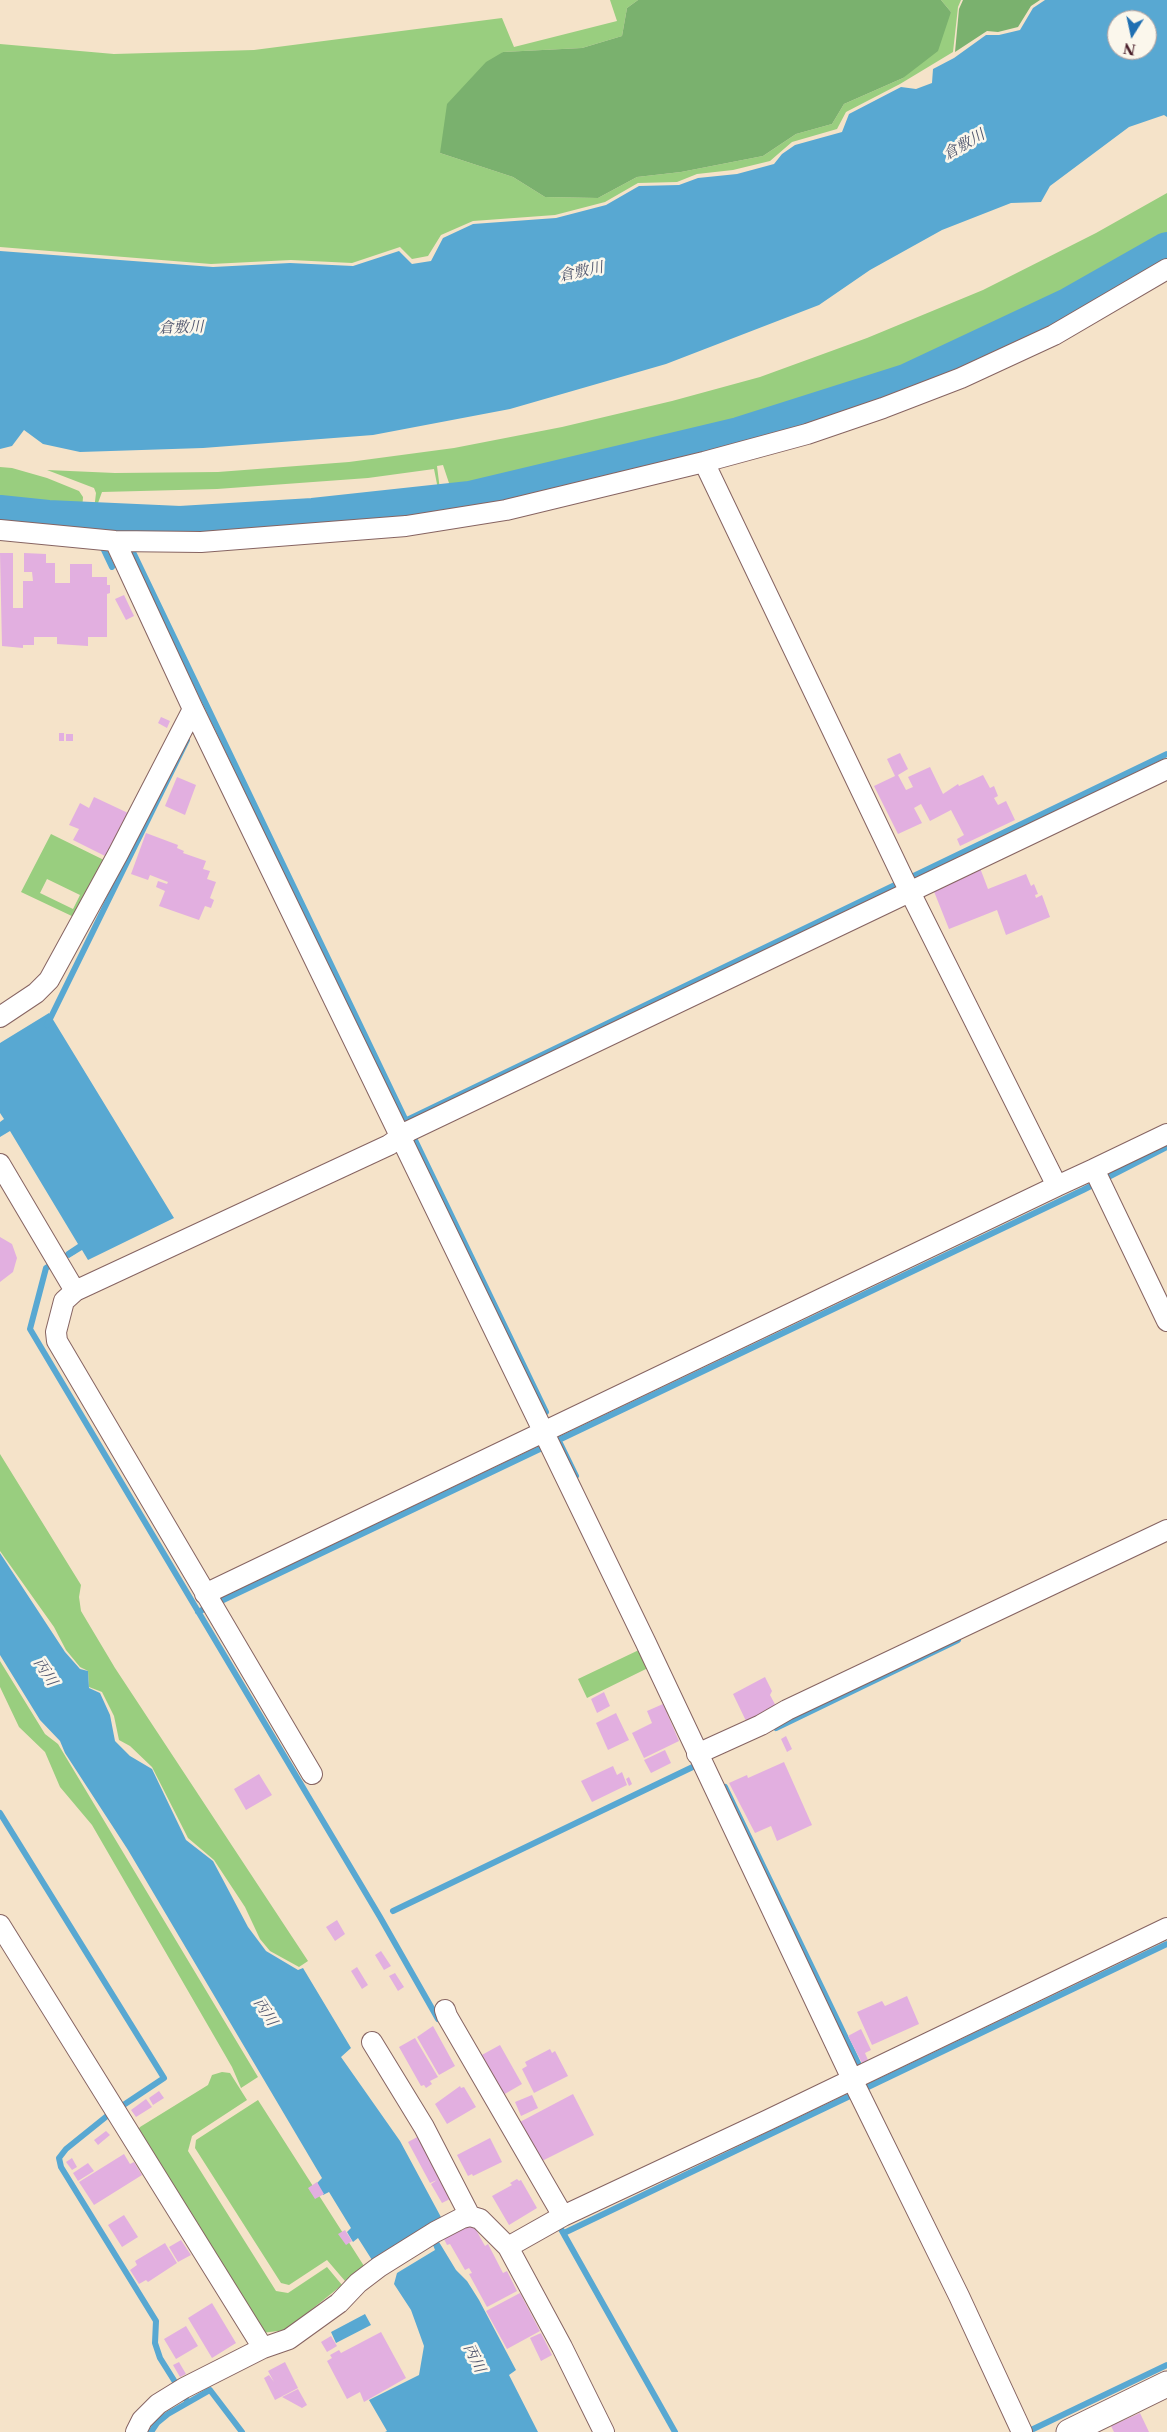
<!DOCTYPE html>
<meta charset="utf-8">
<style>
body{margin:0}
#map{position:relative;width:1167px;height:2432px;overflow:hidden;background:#f5e3c9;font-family:"Libre Caslon Text",serif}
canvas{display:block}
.north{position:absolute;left:1107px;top:10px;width:50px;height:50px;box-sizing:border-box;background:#fbf7ec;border:1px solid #b4a19f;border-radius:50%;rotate:190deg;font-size:14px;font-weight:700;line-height:20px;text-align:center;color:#4a1f2b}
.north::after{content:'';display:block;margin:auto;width:18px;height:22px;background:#1f6fb2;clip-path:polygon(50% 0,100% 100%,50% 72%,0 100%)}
</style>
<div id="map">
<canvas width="1167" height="2432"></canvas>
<div class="north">N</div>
</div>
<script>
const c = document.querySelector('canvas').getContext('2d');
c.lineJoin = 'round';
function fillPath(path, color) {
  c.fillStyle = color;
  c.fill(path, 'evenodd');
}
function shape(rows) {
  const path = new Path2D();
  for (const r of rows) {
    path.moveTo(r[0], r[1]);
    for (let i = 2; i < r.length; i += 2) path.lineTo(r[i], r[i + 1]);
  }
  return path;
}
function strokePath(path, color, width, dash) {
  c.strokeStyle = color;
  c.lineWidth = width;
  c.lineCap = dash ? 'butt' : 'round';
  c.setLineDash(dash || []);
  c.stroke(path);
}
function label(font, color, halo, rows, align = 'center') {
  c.font = font + ' "Libre Caslon Text","Noto Serif JP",serif';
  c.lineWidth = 5;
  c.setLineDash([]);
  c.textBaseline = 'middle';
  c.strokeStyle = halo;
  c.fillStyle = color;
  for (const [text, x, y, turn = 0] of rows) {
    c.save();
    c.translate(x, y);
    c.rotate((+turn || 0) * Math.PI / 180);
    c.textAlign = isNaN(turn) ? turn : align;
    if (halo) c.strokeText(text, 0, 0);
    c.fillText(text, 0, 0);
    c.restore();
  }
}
const green = shape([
 [610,0,638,0,627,8,622,36,582,48,503,52,440,153,513,177,545,197,598,198,637,177,681,172,763,156,796,134,832,124,844,104,903,78,951,12,941,0,961,0,958,7,953,52,900,84,846,112,837,129,792,142,770,161,733,170,697,174,677,182,638,183,605,202,555,215,473,221,441,235,428,256,412,259,400,247,352,263,291,260,211,264,0,247,0,44,114,54,254,50,502,18,514,47,617,21],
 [1167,193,1167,236,1074,292,972,341,896,374,811,405,710,433,530,477,452,492,443,465,437,466,440,490,268,509,174,512,94,510,96,493,94,488,47,470,115,473,218,472,349,462,454,448,562,427,672,401,760,377,867,338,983,290,1096,233],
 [434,469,438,489,357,498,267,507,175,510,106,509,100,508,98,503,102,492,217,489,368,478],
 [0,467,12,468,47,478,79,491,83,497,82,511,0,503],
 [51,834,108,862,76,918,21,892],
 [47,879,80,895,73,909,40,893],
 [0,1454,81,1585,79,1597,81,1611,115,1668,308,1961,299,1967,270,1951,260,1939,245,1907,214,1860,188,1838,152,1767,130,1746,119,1740,114,1716,102,1692,89,1687,88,1671,80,1667,66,1650,54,1627,0,1551],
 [641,1649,650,1667,587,1698,578,1679],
 [0,1661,45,1734,58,1744,258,2077,241,2088,232,2067,92,1825,60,1787,45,1752,19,1727,0,1687],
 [222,2072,230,2073,247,2100,192,2136,188,2151,276,2291,288,2293,327,2267,342,2285,286,2330,262,2333,137,2132,140,2127,208,2085,212,2075],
 [258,2100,364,2266,345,2281,327,2260,289,2285,281,2283,195,2148,196,2140]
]);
const forest = shape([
 [638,0,941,0,951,12,938,51,903,78,844,104,832,124,796,134,763,156,681,172,637,177,598,198,545,197,513,177,440,153,447,104,486,62,503,52,582,48,622,36,627,8],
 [963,0,1040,0,1031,6,1018,27,998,32,987,31,955,52,959,9]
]);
const water = shape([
 [1045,0,1167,0,1167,117,1164,115,1129,127,1050,186,1041,202,1011,203,942,230,870,270,819,305,666,364,510,409,373,435,203,448,80,452,43,444,24,430,12,446,0,449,0,251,213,267,290,263,353,266,399,251,412,264,431,261,443,238,473,224,556,218,606,205,639,186,679,185,698,178,737,174,774,164,782,154,795,145,842,132,849,114,901,87,916,89,932,83,933,69,954,58,986,35,999,35,1020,30,1033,8],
 [1117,20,1147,20,1147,50,1117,50],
 [49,1013,174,1218,88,1260,82,1250,69,1258,66,1252,78,1244,10,1131,0,1137,0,1122,4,1119,0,1113,0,1043],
 [0,1553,65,1652,80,1669,88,1671,89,1688,100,1693,110,1715,115,1741,130,1756,152,1769,186,1840,213,1861,248,1927,266,1951,298,1970,303,1968,351,2048,341,2057,400,2141,442,2219,372,2260,358,2238,353,2242,347,2232,351,2228,329,2192,323,2195,317,2183,322,2178,128,1850,65,1753,60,1741,40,1720,0,1655],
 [439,2242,456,2270,467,2281,479,2300,516,2370,509,2375,538,2432,385,2432,387,2431,369,2400,419,2375,424,2346,411,2310,394,2284,397,2273,435,2250,433,2245],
 [365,2314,371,2325,336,2343,331,2332]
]);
const stream = shape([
 [105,530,106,521],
 [135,532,136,524],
 [103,548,112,567],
 [133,552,407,1123],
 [47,1025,187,740],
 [407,1120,1167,754],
 [414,1138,546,1412],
 [74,1251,46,1268,30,1329,380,1917,438,2019],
 [558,1439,576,1476],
 [198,1612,1083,1190,1167,1147],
 [776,1728,958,1640],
 [725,1787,858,2063],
 [0,1813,164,2078,119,2108],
 [393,1911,701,1763],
 [866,2088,1167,1944],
 [107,2116,66,2149,59,2158,61,2167,156,2321,155,2343,160,2358,187,2401],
 [557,2222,675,2432],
 [564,2233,852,2095],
 [151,2432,157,2423,168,2414,210,2390,242,2432],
 [1027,2432,1167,2365]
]);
const river = shape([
 [0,513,48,518,180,524,313,516,470,499,739,435,906,382,1070,305,1167,250]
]);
const building = shape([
 [0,553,13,553,13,608,23,608,23,581,33,581,32,572,24,572,24,553,46,554,46,563,55,563,55,583,70,583,70,564,92,564,92,577,107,577,107,585,110,585,110,593,107,594,107,637,88,637,88,646,57,644,57,637,34,637,34,645,23,645,23,648,2,646],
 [124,595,134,616,126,620,115,599],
 [161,717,170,721,167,728,158,723],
 [59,733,64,733,64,741,59,741],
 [66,734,73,734,73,741,66,741],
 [900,753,908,769,898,775,906,790,913,787,908,777,930,767,943,794,958,784,959,786,983,775,990,788,994,786,998,796,994,798,998,805,1006,801,1015,820,960,846,957,839,964,835,951,810,930,821,921,804,914,808,922,823,898,834,874,786,895,776,887,759],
 [177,777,196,785,185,815,165,806],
 [94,797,128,813,107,857,73,840,79,829,69,825,80,803,89,808],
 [146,833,178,845,177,848,184,851,183,853,206,861,203,869,210,871,207,879,216,882,210,898,214,900,211,908,205,906,199,920,159,906,165,891,156,887,158,881,167,884,168,882,150,875,148,880,131,874],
 [980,868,988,889,1026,874,1031,886,1034,884,1038,894,1035,895,1036,898,1042,895,1050,917,1006,935,997,910,949,929,933,889],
 [0,1237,12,1244,17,1258,13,1272,0,1282],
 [765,1677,772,1691,770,1695,777,1708,747,1723,733,1694],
 [604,1692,610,1706,597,1713,591,1699],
 [663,1704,679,1741,644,1758,632,1733,652,1723,647,1711],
 [616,1713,629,1740,608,1750,596,1723],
 [786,1736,792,1749,787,1752,781,1739],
 [665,1750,671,1763,651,1773,644,1760],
 [784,1762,812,1825,777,1841,771,1826,755,1833,729,1783,747,1775,748,1778],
 [613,1766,617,1775,622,1772,627,1785,592,1802,581,1781],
 [259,1774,272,1795,246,1810,234,1789],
 [629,1777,632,1784,629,1786,626,1779],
 [337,1920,345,1934,335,1941,326,1927],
 [381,1951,391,1966,384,1970,375,1955],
 [357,1967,368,1985,362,1989,351,1971],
 [395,1973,404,1987,398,1991,389,1976],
 [907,1996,919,2024,872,2045,857,2012,882,2001,885,2006],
 [433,2026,455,2066,439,2075,417,2037],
 [861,2029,871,2050,865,2053,868,2060,862,2063,848,2036],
 [415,2038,438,2077,430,2081,432,2084,426,2088,424,2085,421,2086,399,2047],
 [500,2045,522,2084,503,2095,480,2056],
 [550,2049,552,2053,555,2051,568,2076,534,2093,522,2069,527,2066,525,2062],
 [460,2086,461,2088,464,2087,476,2107,447,2124,435,2104],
 [159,2091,164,2098,153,2105,149,2098],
 [573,2094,594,2135,538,2163,518,2123],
 [532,2095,538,2108,521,2116,515,2102],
 [146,2099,152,2107,136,2117,131,2110],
 [106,2131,110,2135,98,2145,94,2140],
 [421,2135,454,2197,442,2203,431,2184,437,2180,430,2183,408,2142],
 [490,2138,502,2162,473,2176,472,2174,468,2176,457,2155],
 [124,2154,130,2164,134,2162,142,2175,94,2205,79,2182],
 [72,2158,77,2167,72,2170,66,2162],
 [88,2163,94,2171,78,2181,73,2173],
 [517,2179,519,2181,521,2180,537,2208,509,2225,492,2196,512,2185,510,2183],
 [317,2182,324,2194,315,2199,308,2188],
 [124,2215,138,2237,122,2247,108,2225],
 [467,2225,475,2228,485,2246,488,2244,503,2273,507,2271,517,2291,487,2307,469,2274,472,2273,469,2268,465,2270,450,2244,447,2245,443,2237],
 [345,2230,352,2241,346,2245,338,2234],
 [181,2240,191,2255,178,2262,169,2247],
 [165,2243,177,2263,148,2282,146,2280,139,2284,130,2270,137,2265,135,2261],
 [520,2293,540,2331,507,2349,486,2311],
 [212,2303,236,2343,212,2358,188,2318],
 [186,2326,198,2346,176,2359,164,2339],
 [381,2332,406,2378,364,2402,360,2392,347,2399,327,2361,332,2358,330,2355,339,2350,341,2353],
 [541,2333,552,2355,541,2361,530,2338],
 [331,2336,337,2346,327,2352,321,2342],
 [179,2362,186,2374,180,2377,173,2365],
 [285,2362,298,2388,275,2400,264,2378,269,2375,274,2382,268,2371],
 [298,2389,307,2405,302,2408,282,2397],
 [1140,2413,1149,2432,1114,2432,1111,2426]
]);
const minor = shape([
 [704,462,903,878,1057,1186,1094,1169,1167,1321],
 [0,530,115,541,201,542,406,526,506,510,704,462,807,434,883,408,961,378,1054,335,1167,269],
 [115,541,193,709,645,1641,852,2079,959,2296,1022,2432],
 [0,1017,36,993,49,980,118,854,193,709],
 [0,1164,75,1291,389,1145,409,1131,1167,769],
 [1094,1169,1167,1134],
 [75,1291,64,1301,56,1332,57,1341,312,1774],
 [205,1594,1057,1186],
 [697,1754,761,1725,787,1710,1167,1530],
 [0,1925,263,2348],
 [445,2010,447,2016,563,2216],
 [372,2042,424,2127,470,2216],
 [508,2247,563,2216,768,2120,1167,1928],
 [136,2432,142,2420,158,2404,184,2388,263,2348,289,2339,339,2303,358,2283,379,2267,435,2232,462,2218,470,2216,480,2219,508,2247,562,2347,604,2432]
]);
const tertiary = shape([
 [1069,2432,1167,2384]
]);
const waterNames = [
 ["倉敷川",964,145,-30],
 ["倉敷川",581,272,-12],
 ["倉敷川",181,328,-2],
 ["丙川",45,1672,57],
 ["丙川",265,2012,57],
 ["丙川",474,2358,64]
];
fillPath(green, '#99ce7f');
fillPath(forest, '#7ab16e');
fillPath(water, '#58a8d2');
strokePath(stream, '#58a8d2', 6);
strokePath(river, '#58a8d2', 36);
fillPath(building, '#e2afe0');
strokePath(minor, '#866462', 22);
strokePath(tertiary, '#866462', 27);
strokePath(minor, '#fff', 20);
strokePath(tertiary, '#fff', 25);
label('italic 15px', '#50566e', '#fbf7ec', waterNames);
</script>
